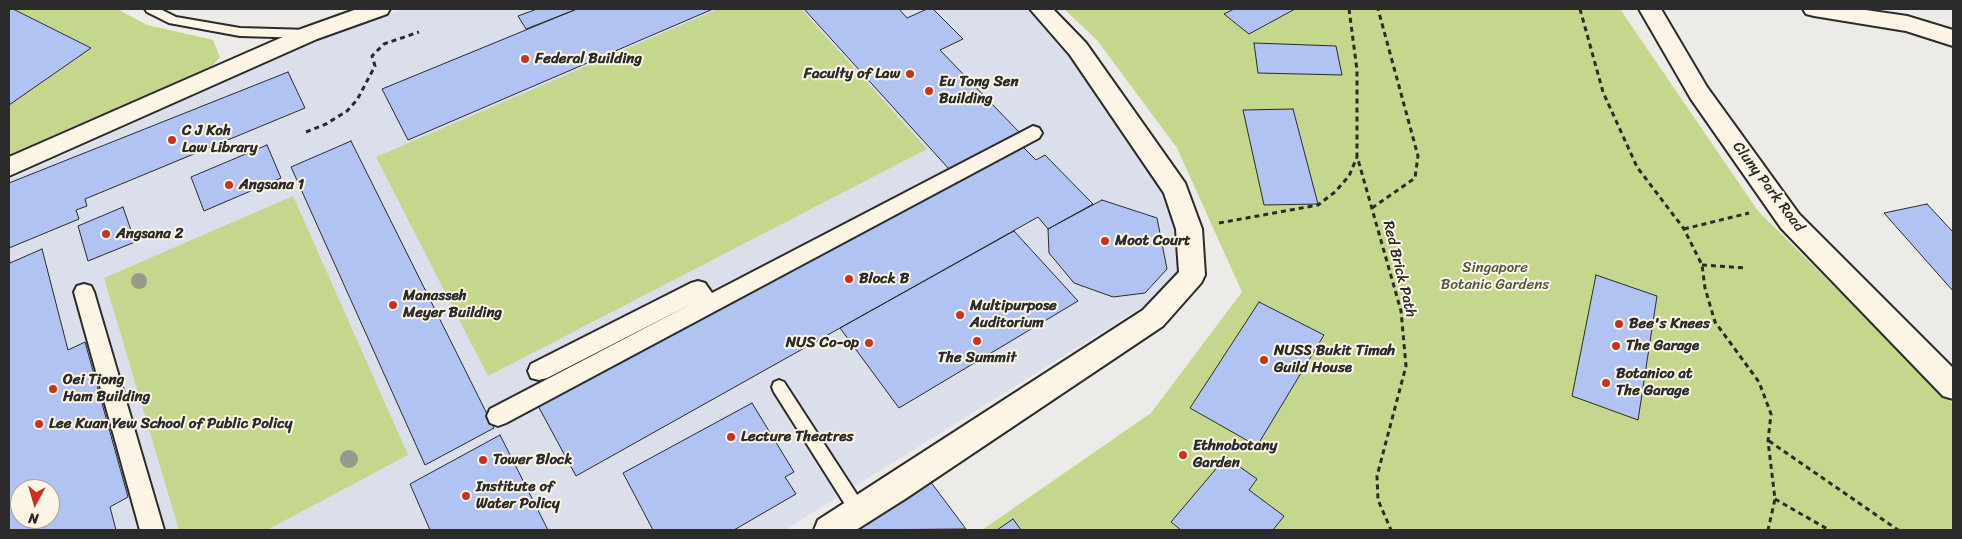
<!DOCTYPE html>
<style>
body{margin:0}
#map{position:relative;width:1962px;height:539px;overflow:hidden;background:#edebe8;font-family:Sriracha,sans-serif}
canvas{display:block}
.frame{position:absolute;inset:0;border:10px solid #2b2b2b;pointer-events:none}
.north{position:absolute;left:10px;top:479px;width:50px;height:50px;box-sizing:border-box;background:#fcf5e5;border:1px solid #a8a49b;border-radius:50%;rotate:186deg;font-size:14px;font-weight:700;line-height:20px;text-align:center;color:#2b2b2b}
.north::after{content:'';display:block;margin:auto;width:18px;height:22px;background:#c8321e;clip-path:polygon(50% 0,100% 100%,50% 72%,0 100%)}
</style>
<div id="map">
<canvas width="1962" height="539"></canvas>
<div class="frame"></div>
<div class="north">N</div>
</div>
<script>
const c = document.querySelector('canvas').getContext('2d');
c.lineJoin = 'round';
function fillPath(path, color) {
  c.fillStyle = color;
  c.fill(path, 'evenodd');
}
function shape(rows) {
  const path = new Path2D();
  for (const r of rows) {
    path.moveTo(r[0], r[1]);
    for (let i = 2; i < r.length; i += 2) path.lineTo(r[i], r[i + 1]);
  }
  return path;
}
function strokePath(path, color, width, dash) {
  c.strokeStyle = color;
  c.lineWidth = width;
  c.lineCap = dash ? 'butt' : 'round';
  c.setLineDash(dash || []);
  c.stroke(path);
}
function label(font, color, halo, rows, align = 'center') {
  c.font = font + ' Sriracha,sans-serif';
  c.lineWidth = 4;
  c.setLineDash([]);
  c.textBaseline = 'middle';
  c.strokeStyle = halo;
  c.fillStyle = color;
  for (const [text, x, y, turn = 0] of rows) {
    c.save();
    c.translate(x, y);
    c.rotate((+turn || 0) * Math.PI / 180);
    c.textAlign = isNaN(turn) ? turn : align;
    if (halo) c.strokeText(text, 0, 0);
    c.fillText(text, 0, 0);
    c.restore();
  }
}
const built = shape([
 [403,9,1027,9,1058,40,1171,202,1175,220,1178,274,1161,295,785,530,9,530,9,180,326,36],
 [20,489,50,489,50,519,20,519]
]);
const green = shape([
 [9,9,117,9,147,25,213,40,220,57,204,75,63,131,9,157],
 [718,9,801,9,927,149,488,376,376,157],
 [1064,9,1620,9,1758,211,1953,404,1953,530,982,530,1151,413,1242,292,1177,148,1097,40],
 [293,196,408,455,267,530,179,530,104,278]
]);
const building = shape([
 [9,9,13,9,91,48,9,105,9,9],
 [537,9,577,9,526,29,518,16,537,9],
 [577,9,713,9,408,140,382,89,577,9],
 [804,9,899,9,907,18,927,9,933,9,963,39,940,50,1019,132,949,169,804,9],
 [1234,9,1295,9,1249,34,1224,14,1234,9],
 [1254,43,1336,46,1342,75,1258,73,1254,43],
 [288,72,305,108,85,199,87,206,76,210,79,219,9,248,9,183,288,72],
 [1293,109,1318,204,1264,205,1243,110,1293,109],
 [351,141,494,428,425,465,291,167,351,141],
 [267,145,281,178,204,211,191,177,267,145],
 [1022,146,1036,160,1045,155,1093,204,1048,229,1038,217,576,476,537,404,1022,146],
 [1102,200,1157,218,1167,269,1145,293,1113,297,1074,283,1049,253,1048,229,1102,200],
 [1927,204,1953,232,1953,291,1884,213,1927,204],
 [123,207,135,242,88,261,78,226,123,207],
 [1014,231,1078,301,899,408,840,328,1014,231],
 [42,249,68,350,85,342,128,497,110,507,116,530,9,530,9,257,10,263,42,249],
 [20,489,50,489,50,519,20,519,20,489],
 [1596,275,1657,296,1638,420,1572,396,1596,275],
 [1259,302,1324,335,1257,446,1190,408,1259,302],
 [752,403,794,472,785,477,796,494,734,530,653,530,623,473,752,403],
 [500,435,548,530,430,530,410,484,500,435],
 [1226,457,1257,479,1249,490,1284,516,1273,530,1181,530,1171,522,1226,457],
 [924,473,966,529,852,530,847,523,924,473],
 [1013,519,1021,530,997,530,1013,519]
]);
const path = shape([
 [1349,9,1357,70,1357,156,1401,311,1406,366,1377,476,1378,500,1391,530],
 [1580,9,1603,92,1637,167,1684,229,1702,265,1705,288,1715,322,1759,382,1771,414,1768,441,1775,499,1768,530],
 [306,132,326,124,347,111,357,100,375,66,372,56,384,44,419,32],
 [1372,208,1415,178,1418,156,1378,9],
 [1219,223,1318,205,1335,192,1349,176,1357,157],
 [1684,229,1749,213],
 [1702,265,1746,268],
 [1769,441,1898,530],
 [1775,499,1829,530]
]);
const service = shape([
 [145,9,160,9,176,17,240,28,309,30,315,34,309,38,240,36,169,23,147,12,145,9],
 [779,380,784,382,865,507,867,512,865,517,859,520,853,517,774,392,772,387,774,382,779,380]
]);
const pedestrian = shape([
 [1033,126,1039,128,1042,133,1039,138,506,423,498,426,490,423,487,416,490,409,695,302,547,378,539,380,531,378,528,371,531,364,691,283,698,281,705,283,712,293,1033,126],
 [84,284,91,286,94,292,164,530,140,530,74,292,77,286,84,284]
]);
const minor = shape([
 [357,9,390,9,387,14,317,39,9,176,9,157,301,29,357,9],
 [1030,9,1053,9,1086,43,1185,183,1202,229,1205,275,1201,283,1163,326,905,499,856,530,814,530,818,520,1143,310,1179,272,1176,229,1164,193,1070,55,1030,9],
 [1639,9,1661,9,1707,87,1799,214,1953,368,1953,399,1943,396,1781,228,1691,99,1639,9],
 [1803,9,1859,9,1907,16,1953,30,1953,46,1906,31,1814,16,1806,14,1803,9]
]);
const trees = [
 [139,281,8],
 [349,459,9]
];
const markers = [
 [525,59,5,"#c8321e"],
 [910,74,5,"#c8321e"],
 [929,91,5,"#c8321e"],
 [172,140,5,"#c8321e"],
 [229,185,5,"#c8321e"],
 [106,234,5,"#c8321e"],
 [1105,241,5,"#c8321e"],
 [849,279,5,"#c8321e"],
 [393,305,5,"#c8321e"],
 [960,315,5,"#c8321e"],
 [1619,324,5,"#c8321e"],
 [977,341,5,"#c8321e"],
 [869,343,5,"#c8321e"],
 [1616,346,5,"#c8321e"],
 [1264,360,5,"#c8321e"],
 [1606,383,5,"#c8321e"],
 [53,389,5,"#c8321e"],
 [39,424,5,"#c8321e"],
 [731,437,5,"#c8321e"],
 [1183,455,5,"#c8321e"],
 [483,460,5,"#c8321e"],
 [466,496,5,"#c8321e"]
];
const poiNames = [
 ["Federal Building",535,59],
 ["Faculty of Law",900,74,"right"],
 ["Eu Tong Sen",939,82],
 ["Building",939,99],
 ["C J Koh",182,131],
 ["Law Library",182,148],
 ["Angsana 1",239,185],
 ["Angsana 2",116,234],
 ["Moot Court",1115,241],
 ["Block B",859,279],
 ["Manasseh",403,296],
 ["Meyer Building",403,313],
 ["Multipurpose",970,306],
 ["Auditorium",970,323],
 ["Bee's Knees",1629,324],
 ["NUS Co-op",859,343,"right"],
 ["The Garage",1626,346],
 ["NUSS Bukit Timah",1274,351],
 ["Guild House",1274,368],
 ["The Summit",977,358,"center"],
 ["Botanico at",1616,374],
 ["The Garage",1616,391],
 ["Oei Tiong",63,380],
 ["Ham Building",63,397],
 ["Lee Kuan Yew School of Public Policy",49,424],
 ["Lecture Theatres",741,437],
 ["Ethnobotany",1193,446],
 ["Garden",1193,463],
 ["Tower Block",493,460],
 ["Institute of",476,487],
 ["Water Policy",476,504]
];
const streetNames = [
 ["Cluny Park Road",1768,187,53],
 ["Red Brick Path",1399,269,76]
];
const parkNames = [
 ["Singapore",1495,268],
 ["Botanic Gardens",1495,285]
];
fillPath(built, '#dbdfeb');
fillPath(green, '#c4d78c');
fillPath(building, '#b1c3f2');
strokePath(building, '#2b2b2b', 1);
strokePath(service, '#2b2b2b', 4);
strokePath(pedestrian, '#2b2b2b', 4);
strokePath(minor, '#2b2b2b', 4);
strokePath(path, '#2b2b2b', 3, [5, 4]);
fillPath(service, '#fcf5e5');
fillPath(pedestrian, '#fcf5e5');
fillPath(minor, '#fcf5e5');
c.fillStyle = '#97998d';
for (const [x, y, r] of trees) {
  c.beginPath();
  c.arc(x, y, r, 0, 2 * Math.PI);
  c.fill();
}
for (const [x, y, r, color] of markers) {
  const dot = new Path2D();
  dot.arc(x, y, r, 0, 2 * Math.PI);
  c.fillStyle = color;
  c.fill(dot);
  strokePath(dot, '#fcf5e5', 2);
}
label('bold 15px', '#2b2b2b', '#fcf5e5', poiNames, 'left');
label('15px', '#2b2b2b', '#fcf5e5', streetNames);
label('15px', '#515643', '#fcf5e5', parkNames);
</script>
